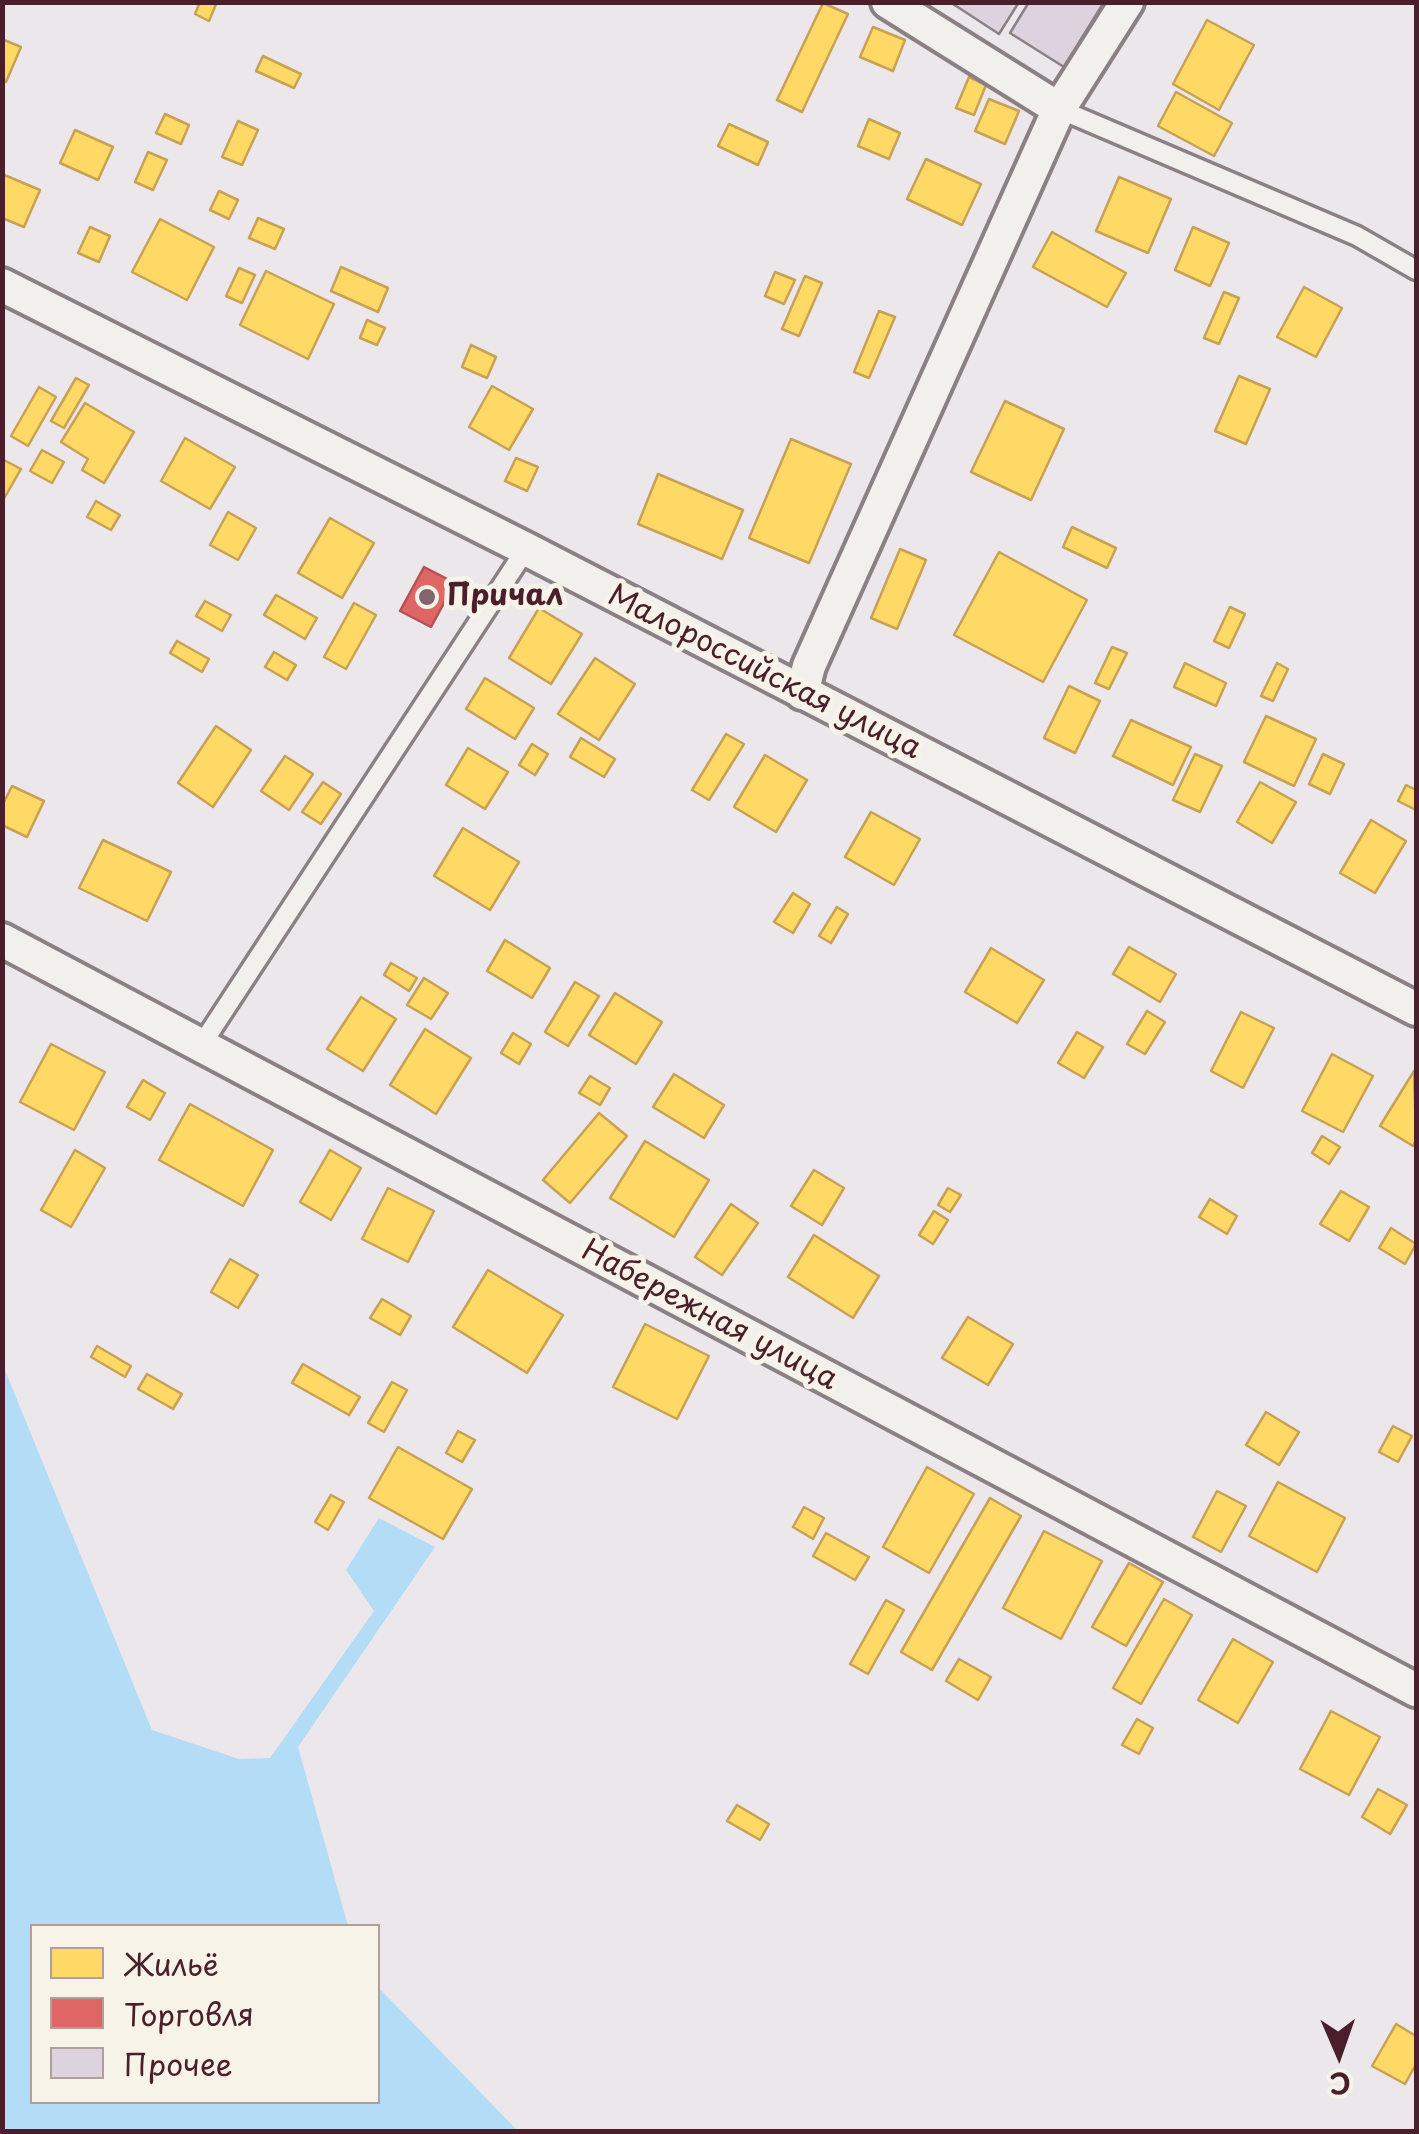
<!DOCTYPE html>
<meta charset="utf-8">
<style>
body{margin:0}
#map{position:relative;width:1419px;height:2134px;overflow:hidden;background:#ece7ea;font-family:"Playpen Sans",sans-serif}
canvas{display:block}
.frame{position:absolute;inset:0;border:5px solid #4a1f2b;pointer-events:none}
.legend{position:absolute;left:30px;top:1924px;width:350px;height:180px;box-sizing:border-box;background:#f7f3e8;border:2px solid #b29e9c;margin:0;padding:12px 18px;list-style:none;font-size:30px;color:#4a1f2b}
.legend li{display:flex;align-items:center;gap:20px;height:50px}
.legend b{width:50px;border:2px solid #b29e9c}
.north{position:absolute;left:1289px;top:2004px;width:100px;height:100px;-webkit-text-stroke:8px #f7f3e8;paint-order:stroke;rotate:178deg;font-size:28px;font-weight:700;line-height:40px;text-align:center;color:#4a1f2b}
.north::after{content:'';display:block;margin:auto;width:35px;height:45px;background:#4a1f2b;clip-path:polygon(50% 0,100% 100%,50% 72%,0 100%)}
</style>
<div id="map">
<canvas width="1419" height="2134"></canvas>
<div class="frame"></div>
<ul class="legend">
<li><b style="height:28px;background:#ffd966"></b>Жильё</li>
<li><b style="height:28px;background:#e06666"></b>Торговля</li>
<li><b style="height:28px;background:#dcd3df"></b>Прочее</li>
</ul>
<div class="north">С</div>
</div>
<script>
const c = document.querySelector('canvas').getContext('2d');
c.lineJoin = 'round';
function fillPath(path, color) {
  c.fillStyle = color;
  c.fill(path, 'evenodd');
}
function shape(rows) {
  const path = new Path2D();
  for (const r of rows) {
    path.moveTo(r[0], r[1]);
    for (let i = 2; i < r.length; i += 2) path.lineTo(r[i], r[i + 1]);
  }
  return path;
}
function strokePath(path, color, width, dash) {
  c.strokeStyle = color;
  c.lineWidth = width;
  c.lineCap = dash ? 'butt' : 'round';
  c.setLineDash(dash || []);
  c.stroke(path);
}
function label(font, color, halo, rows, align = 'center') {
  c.font = font + ' "Playpen Sans",sans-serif';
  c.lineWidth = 10;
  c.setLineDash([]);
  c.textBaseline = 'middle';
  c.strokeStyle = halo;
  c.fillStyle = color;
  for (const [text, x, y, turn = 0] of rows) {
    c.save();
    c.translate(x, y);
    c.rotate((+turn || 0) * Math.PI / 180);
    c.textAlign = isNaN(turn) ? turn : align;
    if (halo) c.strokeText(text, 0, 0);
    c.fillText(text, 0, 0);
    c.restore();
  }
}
const water = shape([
 [2,1363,152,1730,239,1759,270,1758,374,1611,346,1570,379,1518,435,1547,298,1747,348,1926,32,1926,32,2102,378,2102,378,1987,518,2131,3,2131]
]);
const homes = shape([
 [200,2,217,2,209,21,195,14,200,2],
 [823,3,848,14,802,112,777,100,823,3],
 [1207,20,1254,45,1219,110,1173,84,1207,20],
 [873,27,905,40,893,71,860,57,873,27],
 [2,39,21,47,6,82,2,80,2,39],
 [263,56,301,74,294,88,256,71,263,56],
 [969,77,986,85,974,115,956,108,969,77],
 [1176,92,1232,123,1214,156,1158,126,1176,92],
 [989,99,1019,111,1005,144,975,131,989,99],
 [165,114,189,125,181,144,156,133,165,114],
 [869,119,900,133,889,159,858,146,869,119],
 [238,121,258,130,242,165,222,157,238,121],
 [729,124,768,142,758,165,718,146,729,124],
 [75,130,113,147,98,180,60,163,75,130],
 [148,152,167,160,153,190,135,182,148,152],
 [926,159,981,184,962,225,907,199,926,159],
 [2,174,40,190,24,227,2,218,2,174],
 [1119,177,1171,199,1148,253,1096,231,1119,177],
 [219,191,238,200,229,219,210,210,219,191],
 [258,218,284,229,275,249,249,238,258,218],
 [160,219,214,247,187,300,132,272,160,219],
 [90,227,110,236,99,262,78,253,90,227],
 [1193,227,1229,243,1210,286,1175,270,1193,227],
 [1052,232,1126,273,1107,307,1033,267,1052,232],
 [341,267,388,288,378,312,331,291,341,267],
 [239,268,255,275,242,303,226,296,239,268],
 [266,271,334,304,308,359,240,325,266,271],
 [775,272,795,280,784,304,765,296,775,272],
 [805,276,822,283,799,336,782,329,805,276],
 [1304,287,1342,308,1316,357,1277,337,1304,287],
 [1224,292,1239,298,1219,344,1204,338,1224,292],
 [879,311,895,317,869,378,854,372,879,311],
 [367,320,385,328,377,345,360,338,367,320],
 [471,345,496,357,487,378,462,367,471,345],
 [1239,376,1270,389,1246,444,1215,431,1239,376],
 [76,378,89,385,64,428,51,421,76,378],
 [492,386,533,409,509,450,469,427,492,386],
 [39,387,56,397,28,446,11,436,39,387],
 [1005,401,1064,429,1031,500,971,472,1005,401],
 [85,403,134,432,104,483,82,470,88,459,61,442,85,403],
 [185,438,235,467,210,509,161,481,185,438],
 [791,439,851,464,809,563,749,538,791,439],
 [42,450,64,462,52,483,30,471,42,450],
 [516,458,538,467,527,491,505,481,516,458],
 [2,459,21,469,2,502,2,459],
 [658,474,743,510,722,559,638,524,658,474],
 [96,501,120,515,111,530,87,517,96,501],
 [228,512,256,528,238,560,210,545,228,512],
 [330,518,374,543,342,598,298,573,330,518],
 [1072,527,1116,548,1107,568,1063,547,1072,527],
 [900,549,926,560,897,629,871,618,900,549],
 [999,552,1087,600,1043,682,954,635,999,552],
 [276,595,317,618,305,639,264,615,276,595],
 [205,601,231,615,222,631,196,616,205,601],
 [354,603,376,615,346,669,324,657,354,603],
 [1230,607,1245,614,1229,648,1214,641,1230,607],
 [539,608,582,634,551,684,509,658,539,608],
 [177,641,209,659,202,672,170,653,177,641],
 [1112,647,1127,653,1109,689,1095,683,1112,647],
 [274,652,296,665,287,680,265,667,274,652],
 [595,658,635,684,599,740,558,714,595,658],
 [1185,663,1226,683,1216,706,1174,687,1185,663],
 [1277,663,1288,669,1273,701,1261,696,1277,663],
 [485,678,534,708,515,739,466,709,485,678],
 [1069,686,1100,701,1075,753,1044,738,1069,686],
 [1266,716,1316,739,1294,786,1244,762,1266,716],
 [1131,720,1191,747,1173,785,1113,756,1131,720],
 [216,726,251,750,213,807,178,783,216,726],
 [726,734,744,744,709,800,692,790,726,734],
 [581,738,615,759,604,777,570,757,581,738],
 [532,744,548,754,535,775,519,765,532,744],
 [468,748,508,772,485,809,446,785,468,748],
 [1195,754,1222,766,1200,812,1173,800,1195,754],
 [1323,754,1344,764,1330,794,1309,784,1323,754],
 [765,755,807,780,776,832,734,807,765,755],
 [285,756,313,774,289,810,261,791,285,756],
 [323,782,341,794,321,824,302,812,323,782],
 [1260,782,1296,802,1272,843,1237,822,1260,782],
 [1406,785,1416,790,1416,810,1398,801,1406,785],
 [12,786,44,801,27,837,2,825,2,806,12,786],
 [871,812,920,839,894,885,845,857,871,812],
 [1371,820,1406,841,1375,893,1340,873,1371,820],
 [463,828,519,862,490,910,434,876,463,828],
 [103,840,171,872,147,921,79,888,103,840],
 [793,893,810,904,793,933,774,922,793,893],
 [837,907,848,914,831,943,819,936,837,907],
 [505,940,550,968,532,998,487,971,505,940],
 [1129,947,1176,974,1160,1002,1113,974,1129,947],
 [991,948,1044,980,1017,1023,965,992,991,948],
 [391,963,417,978,409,991,384,975,391,963],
 [424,978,448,993,431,1019,407,1005,424,978],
 [575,982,599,996,568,1046,545,1032,575,982],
 [615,993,662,1022,636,1064,589,1035,615,993],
 [361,997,396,1019,363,1071,327,1049,361,997],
 [1147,1011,1165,1022,1145,1054,1127,1044,1147,1011],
 [1241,1012,1274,1028,1243,1088,1211,1071,1241,1012],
 [425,1029,471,1058,436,1114,390,1085,425,1029],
 [1077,1032,1103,1047,1084,1078,1058,1063,1077,1032],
 [513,1033,531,1044,519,1064,501,1053,513,1033],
 [51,1044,105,1072,74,1130,20,1102,51,1044],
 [1332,1054,1373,1076,1343,1132,1302,1111,1332,1054],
 [1414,1071,1416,1140,1413,1146,1380,1126,1414,1071],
 [674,1074,724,1105,704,1138,653,1107,674,1074],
 [590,1076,610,1088,600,1105,579,1093,590,1076],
 [143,1080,165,1093,150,1120,127,1107,143,1080],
 [190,1104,273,1150,243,1206,159,1160,190,1104],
 [599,1113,627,1136,570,1203,543,1180,599,1113],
 [1322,1136,1340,1147,1329,1164,1312,1153,1322,1136],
 [645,1141,709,1180,674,1237,610,1198,645,1141],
 [75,1150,105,1168,71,1227,41,1210,75,1150],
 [330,1150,361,1168,331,1220,300,1202,330,1150],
 [814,1170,844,1188,822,1225,791,1206,814,1170],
 [388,1188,434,1211,408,1262,362,1239,388,1188],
 [948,1188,961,1195,950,1212,938,1205,948,1188],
 [1341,1191,1369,1207,1349,1241,1320,1224,1341,1191],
 [1210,1199,1237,1216,1227,1234,1199,1217,1210,1199],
 [731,1204,758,1223,722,1275,695,1257,731,1204],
 [934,1211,948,1220,933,1244,919,1235,934,1211],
 [1391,1228,1416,1244,1405,1264,1379,1248,1391,1228],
 [814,1235,879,1276,853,1318,788,1277,814,1235],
 [230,1259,258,1275,238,1308,211,1292,230,1259],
 [488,1270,563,1315,527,1373,453,1327,488,1270],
 [382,1299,411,1316,400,1335,370,1318,382,1299],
 [968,1317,1013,1344,988,1385,942,1358,968,1317],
 [645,1324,709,1356,677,1419,613,1387,645,1324],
 [97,1346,131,1366,125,1377,91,1357,97,1346],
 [303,1364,360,1397,349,1415,292,1383,303,1364],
 [147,1374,182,1394,173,1409,138,1389,147,1374],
 [392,1382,407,1390,384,1432,368,1423,392,1382],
 [1266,1412,1299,1432,1279,1465,1246,1445,1266,1412],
 [1393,1426,1412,1436,1398,1462,1379,1452,1393,1426],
 [458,1431,475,1440,462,1462,446,1453,458,1431],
 [398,1447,472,1489,443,1539,369,1498,398,1447],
 [927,1467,974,1494,929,1573,883,1547,927,1467],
 [1278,1482,1345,1518,1317,1572,1249,1536,1278,1482],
 [1217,1491,1246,1506,1221,1552,1193,1537,1217,1491],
 [331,1495,344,1502,328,1530,315,1522,331,1495],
 [990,1498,1021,1516,932,1670,901,1652,990,1498],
 [804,1507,824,1518,813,1539,793,1527,804,1507],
 [1044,1531,1102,1561,1061,1639,1003,1608,1044,1531],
 [826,1533,869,1557,855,1580,813,1556,826,1533],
 [1129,1563,1163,1582,1126,1646,1092,1627,1129,1563],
 [1164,1599,1192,1615,1141,1704,1113,1688,1164,1599],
 [886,1600,904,1610,868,1674,850,1664,886,1600],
 [1233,1639,1273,1662,1238,1723,1198,1700,1233,1639],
 [959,1659,991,1677,978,1700,946,1681,959,1659],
 [1331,1711,1380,1737,1349,1795,1300,1769,1331,1711],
 [1137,1719,1153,1728,1139,1754,1122,1745,1137,1719],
 [1378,1789,1407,1805,1390,1834,1362,1817,1378,1789],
 [737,1805,769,1824,760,1840,727,1821,737,1805],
 [1396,2024,1416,2036,1416,2064,1405,2084,1372,2066,1396,2024]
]);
const shops = shape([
 [424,567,455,583,431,627,400,611,424,567]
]);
const building = shape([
 [950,2,1019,2,999,34,950,2],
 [1029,2,1104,2,1064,67,1010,33,1029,2]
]);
const service = shape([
 [1059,109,1357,236,1416,270],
 [202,1044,526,549]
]);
const minor = shape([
 [888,2,1059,109],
 [2,285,526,549,1416,1009],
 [802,693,809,666,1059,109,1127,2],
 [2,940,1416,1690]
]);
const markers = [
 [427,597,10,"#83656e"]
];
const poiNames = [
 ["Причал",447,597]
];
const streetNames = [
 ["Малороссийская улица",764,673,27],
 ["Набережная улица",709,1316,28]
];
fillPath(water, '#b3ddf6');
fillPath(homes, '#ffd966');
strokePath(homes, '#c9a154', 2.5);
fillPath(shops, '#e06666');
strokePath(shops, '#b35154', 2.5);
fillPath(building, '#dcd3df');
strokePath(building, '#8b8184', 2.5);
strokePath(service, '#8b8184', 25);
strokePath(minor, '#8b8184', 40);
strokePath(service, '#f1f0ed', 18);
strokePath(minor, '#f1f0ed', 32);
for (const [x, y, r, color] of markers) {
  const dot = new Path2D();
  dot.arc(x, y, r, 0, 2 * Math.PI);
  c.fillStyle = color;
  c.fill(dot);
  strokePath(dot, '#f7f3e8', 4);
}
label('bold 30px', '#4a1f2b', '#f7f3e8', poiNames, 'left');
label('30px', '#4a1f2b', '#f7f3e8', streetNames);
</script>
